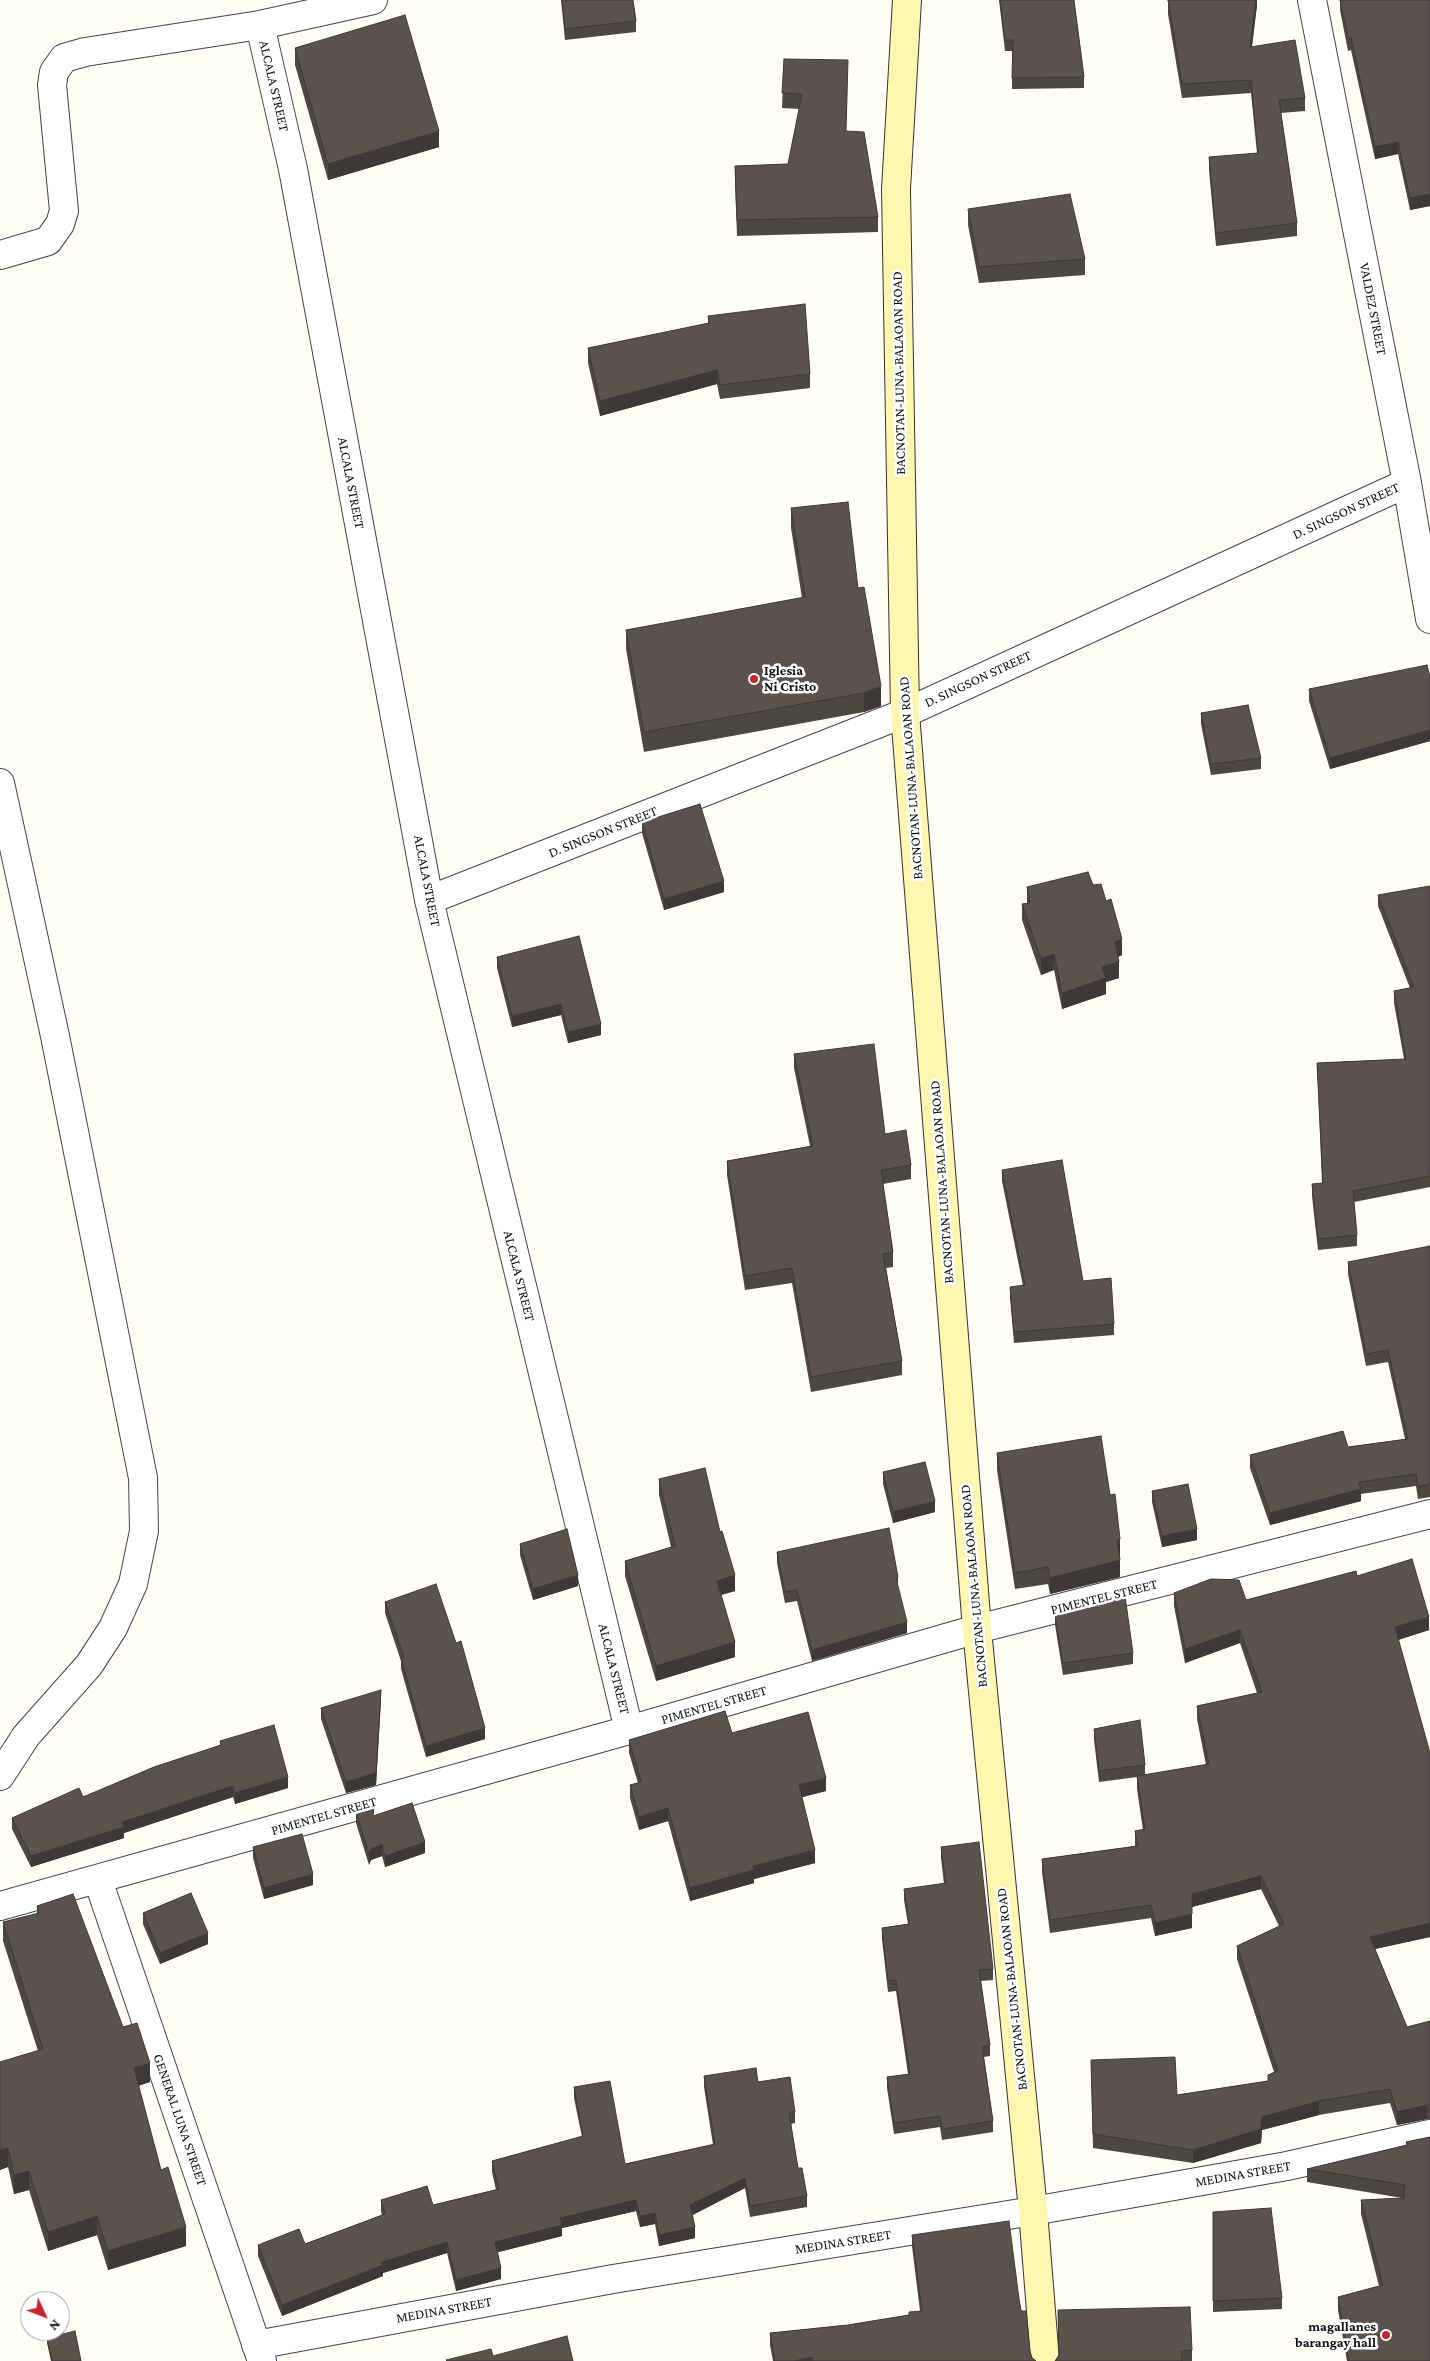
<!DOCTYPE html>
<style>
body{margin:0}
#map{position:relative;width:1430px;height:2361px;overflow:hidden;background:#fffdf5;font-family:"Crimson Pro",serif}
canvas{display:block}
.north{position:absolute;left:20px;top:2291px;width:50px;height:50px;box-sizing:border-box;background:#fff;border:1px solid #a0a0a0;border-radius:50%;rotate:133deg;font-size:14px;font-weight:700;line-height:20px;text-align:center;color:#111}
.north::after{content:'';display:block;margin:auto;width:18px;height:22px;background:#c4262e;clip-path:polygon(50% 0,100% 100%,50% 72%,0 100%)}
</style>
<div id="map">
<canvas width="1430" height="2361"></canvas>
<div class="north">N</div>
</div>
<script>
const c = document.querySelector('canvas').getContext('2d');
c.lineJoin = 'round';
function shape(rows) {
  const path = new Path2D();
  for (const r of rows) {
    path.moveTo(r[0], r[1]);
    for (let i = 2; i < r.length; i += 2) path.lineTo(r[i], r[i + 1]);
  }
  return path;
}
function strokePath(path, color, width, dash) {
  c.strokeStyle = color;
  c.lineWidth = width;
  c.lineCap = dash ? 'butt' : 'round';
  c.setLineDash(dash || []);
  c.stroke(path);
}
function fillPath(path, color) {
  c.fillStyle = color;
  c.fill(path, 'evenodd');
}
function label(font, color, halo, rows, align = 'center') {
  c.font = font + ' "Crimson Pro",serif';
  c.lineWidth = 5;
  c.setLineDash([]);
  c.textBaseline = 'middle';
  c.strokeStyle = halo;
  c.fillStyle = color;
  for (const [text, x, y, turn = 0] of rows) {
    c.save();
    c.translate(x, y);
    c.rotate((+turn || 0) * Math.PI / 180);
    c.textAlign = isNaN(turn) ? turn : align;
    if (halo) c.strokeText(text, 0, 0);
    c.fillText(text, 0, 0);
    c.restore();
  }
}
const minor = shape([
 [1312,0,1407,483,1430,619],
 [260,25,293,169,429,900,629,1730],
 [0,255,48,241,60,224,64,211,52,85,54,72,64,58,85,52,260,25,373,0],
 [0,783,55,1036,143,1478,144,1531,133,1584,113,1628,89,1665,26,1736,0,1776],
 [429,900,905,713,1407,483],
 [98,1880,262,2361],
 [0,1906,629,1730,977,1629,1430,1514],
 [256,2345,613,2279,1033,2211,1287,2166,1430,2134]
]);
const secondary = shape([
 [907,0,896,189,905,713,977,1629,1033,2211,1045,2361]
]);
const wall = shape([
 [561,0,633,0,636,21,636,32,565,40],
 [999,0,1074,0,1084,77,1084,88,1012,89,1012,51,1005,51],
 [1168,0,1257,0,1257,5,1252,47,1305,98,1305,111,1281,113,1297,223,1297,236,1216,246,1209,170,1209,157,1257,153,1251,93,1182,98,1168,14],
 [1340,0,1430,0,1430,206,1410,210,1398,154,1375,159,1351,50,1348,51,1340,10],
 [295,48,439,147,328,180,295,65],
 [784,59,846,131,878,217,878,232,737,236,735,182,735,166,788,164,799,109,782,108],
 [968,209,1085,259,1085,275,979,283,968,225],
 [708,316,810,374,810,388,720,399,717,384,600,416,588,363,588,348,708,324],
 [791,508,858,588,881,706,864,712,644,752,626,649,626,630,802,598,791,528],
 [1430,677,1430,741,1330,769,1309,701,1309,689],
 [1201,713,1261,758,1261,769,1211,775,1201,724],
 [642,822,724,892,664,910,642,833],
 [1093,885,1122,955,1118,957,1119,978,1106,982,1106,994,1062,1009,1054,970,1041,975,1022,920,1022,904,1027,904,1027,887],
 [1430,887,1430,1187,1354,1202,1357,1235,1357,1246,1318,1250,1312,1196,1312,1184,1322,1183,1317,1063,1404,1059,1394,1003,1394,991,1410,988,1378,906,1378,895],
 [497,957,601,1035,568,1043,561,1015,512,1027,497,968],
 [794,1054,885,1134,911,1165,911,1179,883,1184,893,1252,893,1267,886,1268,902,1361,902,1375,811,1392,792,1283,745,1290,727,1175,727,1161,810,1146,794,1068],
 [1002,1170,1114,1324,1114,1335,1014,1343,1010,1298,1010,1287,1023,1286,1002,1181],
 [1430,1246,1430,1497,1418,1499,1416,1486,1361,1494,1361,1501,1270,1525,1250,1468,1250,1455,1348,1447,1405,1439,1388,1362,1366,1366,1348,1274,1348,1262],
 [997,1453,1110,1495,1120,1556,1119,1556,1120,1577,1050,1594,1048,1584,1015,1589,997,1470],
 [883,1472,935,1512,893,1523,883,1484],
 [659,1479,720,1532,735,1591,721,1595,735,1657,656,1681,625,1576,625,1561,671,1547,659,1495],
 [1152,1491,1197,1540,1162,1547,1152,1502],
 [520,1544,578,1586,533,1600,520,1555],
 [777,1552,898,1588,907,1633,812,1661,797,1601,785,1603,777,1563],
 [1357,1576,1429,1630,1398,1640,1430,1753,1430,1937,1375,1949,1407,2027,1430,2021,1430,2119,1427,2119,1397,2125,1390,2103,1319,2115,1262,2130,1261,2143,1193,2163,1093,2148,1091,2060,1177,2095,1268,2081,1268,2075,1274,2072,1237,1959,1237,1946,1279,1926,1261,1889,1192,1907,1192,1928,1155,1936,1151,1918,1050,1933,1042,1872,1042,1859,1135,1846,1135,1831,1143,1830,1137,1789,1137,1777,1099,1782,1094,1740,1094,1729,1145,1765,1145,1775,1206,1765,1197,1719,1197,1706,1257,1693,1240,1643,1185,1663,1174,1606,1174,1593,1246,1600],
 [385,1602,485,1739,426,1757,401,1669,401,1661,385,1613],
 [1055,1614,1133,1653,1133,1664,1063,1675,1055,1625],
 [381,1701,376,1785,346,1793,321,1719,321,1708],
 [732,1733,826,1791,802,1797,815,1863,754,1879,754,1883,690,1901,668,1821,639,1830,630,1798,630,1785,638,1783,629,1753,629,1740],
 [220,1741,288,1788,235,1804,233,1797,124,1833,124,1838,31,1867,12,1829,12,1818,83,1797,220,1745],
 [356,1812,374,1816,425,1853,385,1867,382,1856,371,1860,369,1865,356,1823],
 [253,1847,313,1885,264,1899,253,1858],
 [941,1847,993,1969,993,1980,981,1981,990,2045,990,2056,984,2057,993,2121,993,2132,942,2140,940,2127,894,2134,887,2088,887,2077,908,2074,896,1991,888,1992,882,1939,882,1928,908,1924,904,1900,904,1889,944,1884,941,1858],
 [37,1906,123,2027,150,2082,138,2086,161,2170,186,2246,108,2270,97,2235,48,2251,29,2190,14,2194,8,2167,0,2170,38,2051,3,1941,3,1922,37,1914],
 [143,1913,208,1944,160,1964,143,1924],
 [704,2076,758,2082,795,2112,795,2123,791,2124,798,2168,807,2196,807,2207,750,2217,745,2188,693,2215,695,2238,659,2246,655,2224,640,2227,636,2211,562,2228,562,2236,498,2252,501,2279,456,2291,447,2253,383,2273,383,2276,282,2316,258,2256,258,2245,305,2244,382,2215,381,2211,381,2200,433,2205,496,2190,492,2172,492,2161,582,2137,574,2098,574,2087,625,2164,713,2145,704,2087],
 [1430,2137,1430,2361,1347,2361,1338,2310,1338,2297,1379,2286,1361,2214,1361,2200,1402,2198,1307,2182,1307,2169,1406,2145,1406,2142],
 [1213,2212,1282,2298,1282,2309,1213,2312],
 [912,2235,1019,2299,1030,2351,1032,2358,1036,2361,773,2361,770,2345,770,2333,848,2325,909,2315,920,2311,912,2246],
 [1058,2310,1192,2350,1192,2361,1055,2361,1059,2356],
 [47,2338,81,2361,51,2361,47,2343]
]);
const shadedWall = shape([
 [1256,0,1257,0,1257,5,1250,60,1250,47],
 [439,131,439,147,328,180,328,164],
 [1398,142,1398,154,1375,159,1375,147],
 [1430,194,1430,206,1410,210,1410,198],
 [717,370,717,384,600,416,600,401],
 [881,686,881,706,864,712,864,693],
 [1430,730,1430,741,1330,769,1330,758],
 [724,881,724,892,664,910,664,899],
 [1122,939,1122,955,1115,958,1115,942],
 [1054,954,1054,970,1041,975,1041,959],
 [1119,962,1119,978,1106,982,1106,994,1062,1009,1062,993,1102,967],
 [561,1004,561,1015,512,1027,512,1016],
 [601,1024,601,1035,568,1043,568,1032],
 [1361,1489,1361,1501,1270,1525,1270,1513],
 [935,1501,935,1512,893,1523,893,1512],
 [1197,1529,1197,1540,1162,1547,1162,1536],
 [1120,1539,1120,1556,1117,1556,1117,1540],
 [1120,1560,1120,1577,1050,1594,1050,1578],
 [578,1575,578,1586,533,1600,533,1589],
 [735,1575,735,1591,717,1596,717,1581],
 [898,1577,898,1588,896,1578],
 [1429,1617,1429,1630,1395,1641,1395,1627],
 [907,1622,907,1633,812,1661,812,1650],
 [1240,1630,1240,1643,1185,1663,1185,1649],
 [735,1642,735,1657,656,1681,656,1666],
 [381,1690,376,1785,346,1793,346,1782],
 [485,1728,485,1739,426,1757,426,1746],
 [288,1777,288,1788,235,1804,235,1793],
 [826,1778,826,1791,799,1798,799,1785],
 [233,1786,233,1797,124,1833,124,1838,31,1867,31,1856,122,1822],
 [668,1808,668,1821,639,1830,639,1817],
 [425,1842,425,1853,385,1867,385,1856],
 [382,1845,382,1856,371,1860,369,1865,369,1854,371,1849],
 [815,1850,815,1863,754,1879,754,1883,690,1901,690,1888,753,1866],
 [313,1874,313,1885,264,1899,264,1888],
 [1261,1876,1261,1889,1192,1907,1192,1894],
 [1192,1914,1192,1928,1155,1936,1155,1923],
 [1430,1923,1430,1937,1370,1950,1370,1937],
 [208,1933,208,1944,160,1964,160,1953],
 [150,2063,150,2082,134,2087,134,2068],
 [1319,2101,1319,2115,1262,2130,1261,2143,1193,2163,1193,2150,1262,2117],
 [1427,2105,1427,2119,1397,2125,1397,2112],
 [8,2148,8,2167,0,2170,0,2150],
 [29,2171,29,2190,14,2194,14,2175],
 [745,2178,745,2188,690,2216,690,2205],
 [636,2200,636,2211,562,2228,562,2236,495,2253,495,2242,560,2218],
 [655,2213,655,2224,640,2227,640,2216],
 [97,2216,97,2235,48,2251,48,2232],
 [186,2227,186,2246,108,2270,108,2251],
 [695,2227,695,2238,659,2246,659,2235],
 [447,2242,447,2253,383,2273,383,2276,282,2316,282,2305,382,2262],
 [501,2268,501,2279,456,2291,456,2280],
 [812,2357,812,2361,794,2361]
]);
const building = shape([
 [562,0,633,0,636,21,565,29,562,0],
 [1000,0,1074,0,1084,77,1012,78,1013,40,1005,40,1000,0],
 [1168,0,1256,0,1250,47,1295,40,1305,98,1279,100,1297,223,1216,233,1209,157,1258,153,1251,80,1182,84,1168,0],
 [1340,0,1430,0,1430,194,1410,198,1398,142,1375,147,1351,38,1348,38,1340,0],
 [405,15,439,131,328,164,295,48,405,15],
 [784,59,848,60,846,131,864,132,878,217,737,220,735,166,788,164,802,94,782,93,784,59],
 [1070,194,1085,259,979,267,968,209,1070,194],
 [805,304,810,374,720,385,717,370,600,401,588,348,709,323,708,316,805,304],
 [848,502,858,588,864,587,881,686,864,693,644,732,626,630,805,597,791,508,848,502],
 [1427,665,1430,677,1430,730,1330,758,1309,689,1427,665],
 [1248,705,1261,758,1211,764,1201,713,1248,705],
 [700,804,724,881,664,899,642,822,700,804],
 [1088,872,1093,885,1101,884,1106,901,1111,899,1122,939,1115,942,1119,962,1102,967,1106,978,1062,993,1054,954,1041,959,1022,904,1030,903,1027,887,1088,872],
 [1430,886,1430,1176,1353,1191,1357,1235,1318,1239,1312,1184,1323,1183,1317,1063,1406,1059,1394,991,1414,987,1378,895,1430,886],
 [579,936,601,1024,568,1032,561,1004,512,1016,497,957,579,936],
 [874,1044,885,1134,906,1130,911,1165,881,1170,893,1252,883,1254,902,1361,811,1377,792,1268,745,1276,727,1161,813,1146,794,1054,874,1044],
 [1062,1160,1083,1281,1111,1278,1114,1324,1014,1332,1010,1287,1025,1285,1002,1170,1062,1160],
 [1430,1246,1430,1484,1418,1487,1416,1474,1359,1482,1361,1489,1270,1513,1250,1455,1343,1431,1348,1447,1408,1439,1388,1350,1366,1354,1348,1262,1430,1246],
 [1101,1436,1110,1495,1115,1494,1120,1539,1117,1540,1120,1560,1050,1578,1048,1567,1015,1573,997,1453,1101,1436],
 [925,1462,935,1501,893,1512,883,1472,925,1462],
 [705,1468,720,1532,722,1531,735,1575,717,1581,735,1642,656,1666,625,1561,675,1546,659,1479,705,1468],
 [1188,1484,1197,1529,1162,1536,1152,1491,1188,1484],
 [889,1528,898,1577,896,1578,907,1622,812,1650,797,1590,785,1592,777,1552,889,1528],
 [567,1529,578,1575,533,1589,520,1544,567,1529],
 [1412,1559,1429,1617,1395,1627,1430,1753,1430,1923,1370,1937,1407,2027,1430,2021,1430,2105,1427,2105,1397,2112,1390,2089,1319,2101,1262,2117,1261,2129,1193,2150,1093,2134,1091,2060,1175,2057,1177,2095,1268,2081,1268,2075,1278,2071,1237,1946,1284,1924,1261,1876,1192,1894,1192,1914,1155,1923,1151,1905,1050,1920,1042,1859,1138,1846,1135,1831,1145,1829,1137,1776,1209,1764,1197,1706,1262,1692,1240,1630,1185,1649,1174,1593,1211,1579,1239,1580,1246,1600,1356,1571,1357,1576,1412,1559],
 [436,1584,456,1643,461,1641,485,1728,426,1746,401,1658,404,1657,385,1602,436,1584],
 [1125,1596,1133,1653,1063,1663,1055,1614,1125,1596],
 [381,1690,376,1773,346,1782,321,1708,381,1690],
 [725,1711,732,1733,808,1712,826,1778,799,1785,815,1850,753,1866,754,1870,690,1888,668,1808,639,1817,630,1785,641,1782,629,1740,725,1711],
 [1140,1720,1145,1765,1099,1771,1094,1729,1140,1720],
 [274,1725,288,1777,235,1793,233,1786,122,1822,124,1827,31,1856,12,1818,79,1788,83,1797,154,1767,221,1745,220,1741,274,1725],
 [412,1803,425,1842,385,1856,382,1845,371,1849,369,1854,356,1812,374,1807,373,1816,412,1803],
 [302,1834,313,1874,264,1888,253,1847,302,1834],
 [979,1842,993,1969,979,1970,990,2045,982,2047,993,2121,942,2129,940,2116,894,2123,887,2077,910,2074,896,1980,888,1981,882,1928,909,1924,904,1889,946,1883,941,1847,979,1842],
 [191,1893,208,1933,160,1953,143,1913,191,1893],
 [73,1894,123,2027,137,2023,150,2063,134,2068,161,2170,168,2167,186,2227,108,2251,97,2216,48,2232,29,2171,14,2175,8,2148,0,2150,0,2062,43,2049,3,1922,39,1913,37,1906,73,1894],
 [756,2068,758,2082,790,2077,795,2112,789,2113,798,2168,802,2168,807,2196,750,2206,745,2178,690,2205,695,2227,659,2235,655,2213,640,2216,636,2200,560,2218,562,2225,495,2242,501,2268,456,2280,447,2242,382,2262,383,2265,282,2305,258,2245,299,2229,305,2244,385,2214,381,2200,427,2186,433,2205,499,2189,492,2161,583,2136,574,2087,610,2081,625,2164,715,2144,704,2076,756,2068],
 [1430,2137,1430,2361,1349,2361,1338,2297,1383,2285,1361,2200,1404,2198,1405,2185,1307,2169,1407,2145,1406,2142,1430,2137],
 [1271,2208,1282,2298,1213,2301,1213,2212,1271,2208],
 [1009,2221,1019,2299,1021,2311,1026,2311,1030,2351,1032,2358,1036,2361,813,2361,812,2357,794,2361,775,2361,770,2333,848,2325,909,2315,909,2312,922,2311,912,2235,1009,2221],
 [1190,2307,1192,2350,1181,2351,1182,2361,1055,2361,1059,2355,1058,2310,1190,2307],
 [75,2331,81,2361,52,2361,47,2338,75,2331],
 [567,2336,573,2361,447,2361,446,2360,491,2349,493,2356,567,2336]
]);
const markers = [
 [754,679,5,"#c4262e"],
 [1386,2335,5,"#c4262e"]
];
const streetNames = [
 ["ALCALA STREET",274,86,77],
 ["VALDEZ STREET",1373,309,79],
 ["BACNOTAN-LUNA-BALAOAN ROAD",899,373,-91],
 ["ALCALA STREET",351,483,79],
 ["D. SINGSON STREET",1346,511,-25],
 ["D. SINGSON STREET",978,679,-25],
 ["BACNOTAN-LUNA-BALAOAN ROAD",911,778,-94],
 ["D. SINGSON STREET",603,832,-22],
 ["ALCALA STREET",427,881,79],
 ["BACNOTAN-LUNA-BALAOAN ROAD",942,1182,-94],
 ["ALCALA STREET",519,1276,76],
 ["BACNOTAN-LUNA-BALAOAN ROAD",974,1586,-95],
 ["PIMENTEL STREET",1104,1597,-14],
 ["ALCALA STREET",614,1669,76],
 ["PIMENTEL STREET",714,1705,-16],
 ["PIMENTEL STREET",324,1816,-16],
 ["BACNOTAN-LUNA-BALAOAN ROAD",1012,1989,-96],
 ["GENERAL LUNA STREET",180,2120,71],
 ["MEDINA STREET",1243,2174,-10],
 ["MEDINA STREET",843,2242,-9],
 ["MEDINA STREET",444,2310,-10]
];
const poiNames = [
 ["Iglesia",764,671],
 ["Ni Cristo",764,687],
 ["magallanes",1376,2327,"right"],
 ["barangay hall",1376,2343,"right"]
];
strokePath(minor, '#444', 30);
strokePath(secondary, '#333', 30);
strokePath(minor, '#fff', 28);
strokePath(secondary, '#fff6b0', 28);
fillPath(wall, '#4d4742');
fillPath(shadedWall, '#3f3936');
fillPath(building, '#5a524d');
strokePath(building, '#3f3936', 1);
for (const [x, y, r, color] of markers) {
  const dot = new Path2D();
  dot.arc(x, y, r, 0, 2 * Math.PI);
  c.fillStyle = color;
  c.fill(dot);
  strokePath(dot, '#fff', 2);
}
label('14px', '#111', '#fff', streetNames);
label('bold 14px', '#111', '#fff', poiNames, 'left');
</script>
